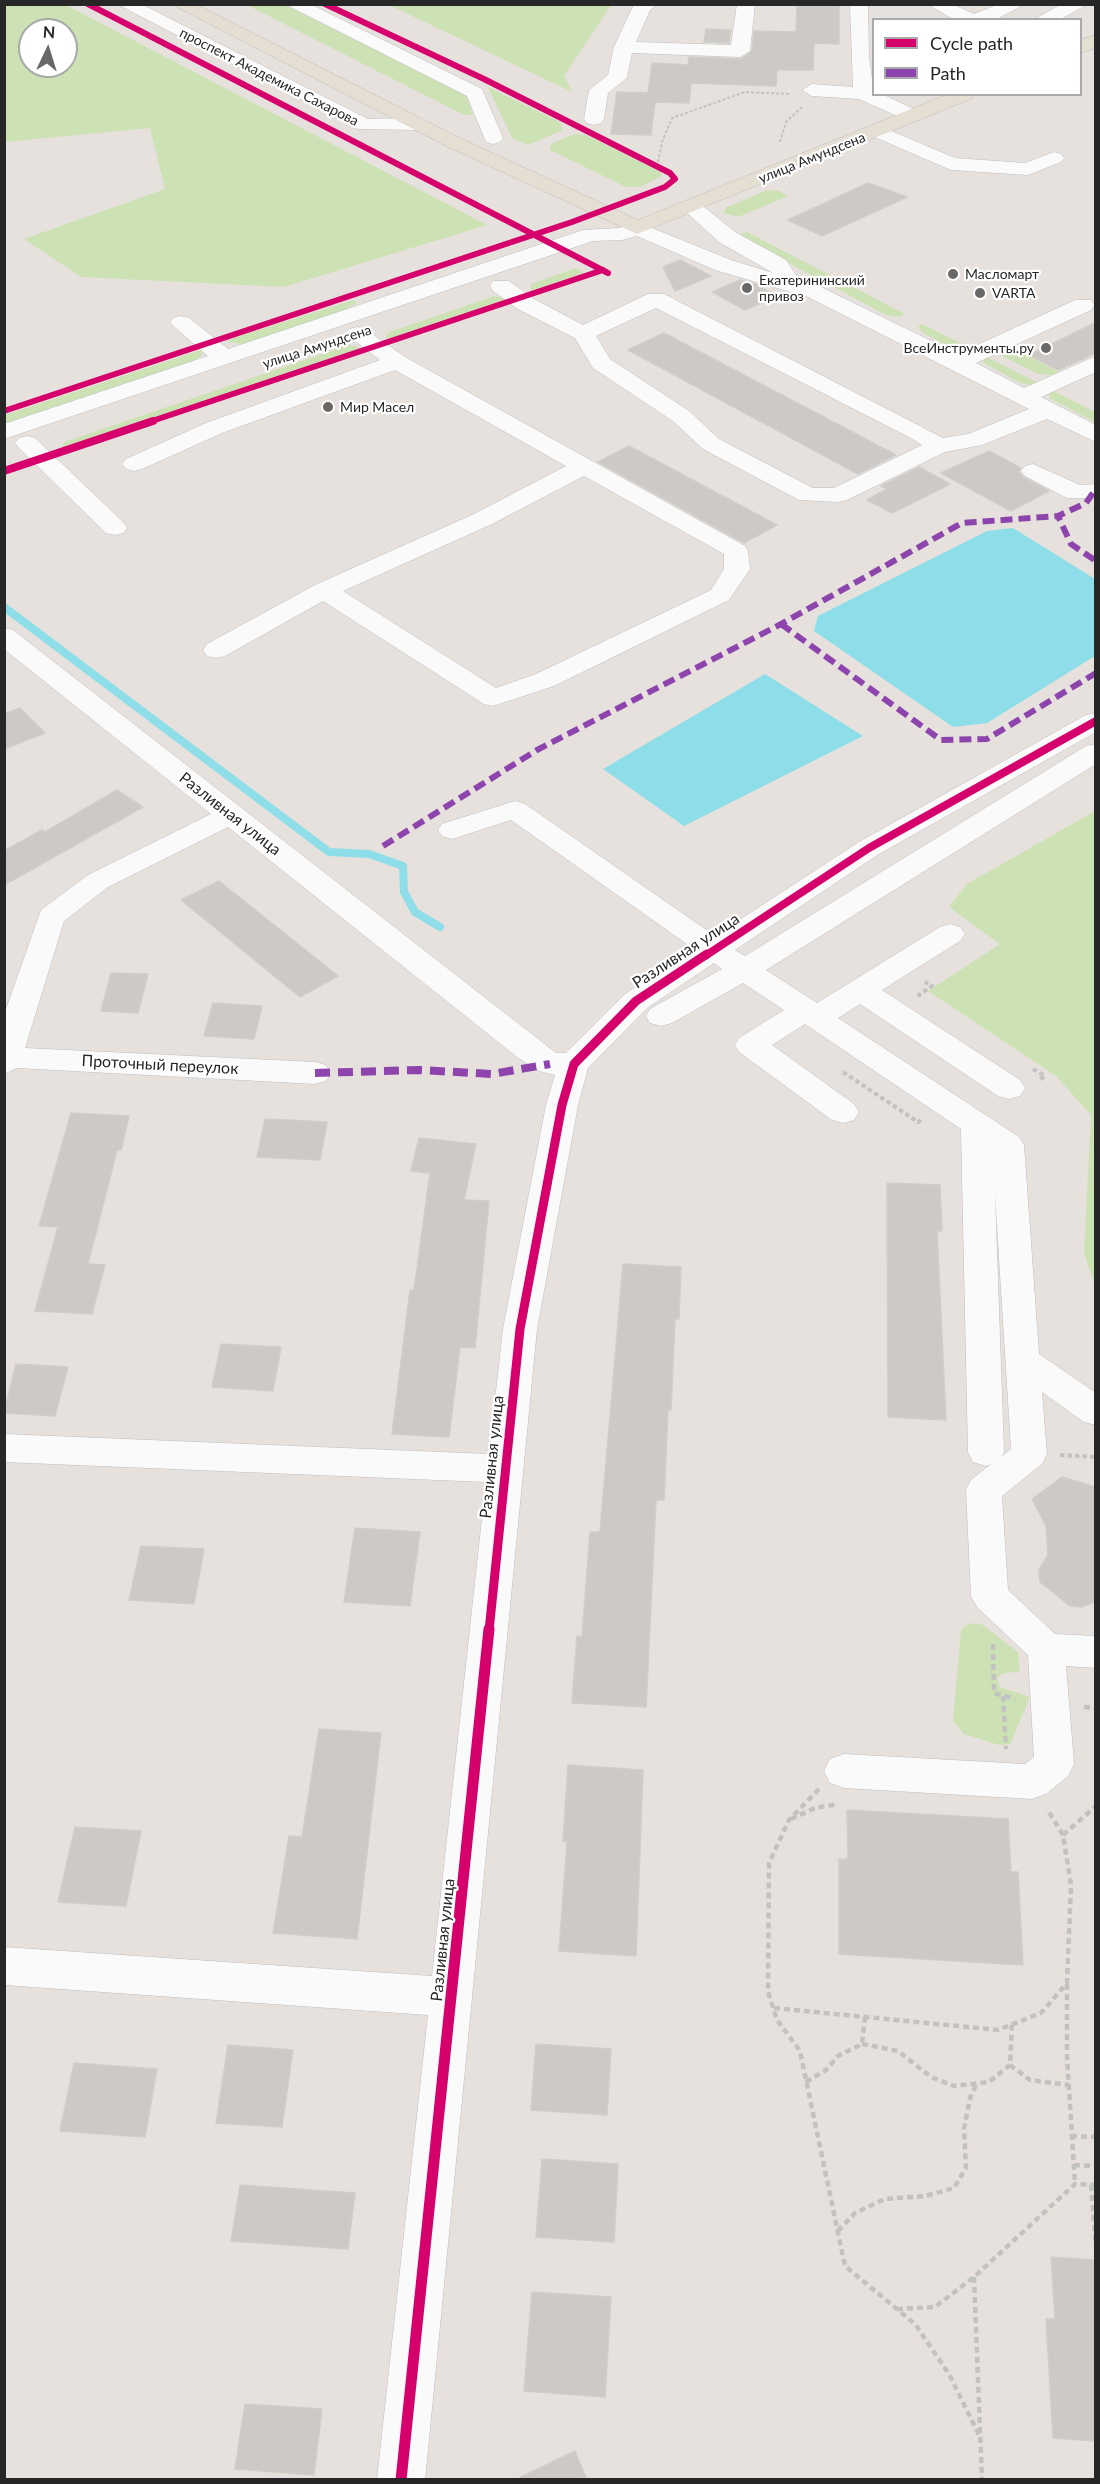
<!DOCTYPE html>
<meta charset="utf-8">
<style>
body{margin:0}
#map{position:relative;width:1100px;height:2484px;overflow:hidden;background:#e6e1dc;font-family:Lato,sans-serif}
canvas{display:block}
.frame{position:absolute;inset:0;border:6px solid #272727;pointer-events:none}
.legend{position:absolute;left:872px;top:18px;width:210px;height:78px;box-sizing:border-box;background:#fff;border:2px solid #a9a9a9;margin:0;padding:8px 10px;list-style:none;font-size:18px;color:#272727}
.legend li{display:flex;align-items:center;gap:12px;height:30px}
.legend b{width:30px;border:2px solid #a9a9a9}
.north{position:absolute;left:18px;top:18px;width:60px;height:60px;box-sizing:border-box;background:#fff;border:2px solid #a9a9a9;border-radius:50%;rotate:4deg;font-size:16px;font-weight:700;line-height:24px;text-align:center;color:#272727}
.north::after{content:'';display:block;margin:auto;width:21px;height:27px;background:#6a6866;clip-path:polygon(50% 0,100% 100%,50% 72%,0 100%)}
</style>
<div id="map">
<canvas width="1100" height="2484"></canvas>
<div class="frame"></div>
<ul class="legend">
<li><b style="height:8px;background:#d6006c"></b>Cycle path</li>
<li><b style="height:8px;background:#8e44ad"></b>Path</li>
</ul>
<div class="north">N</div>
</div>
<script>
const c = document.querySelector('canvas').getContext('2d');
c.lineJoin = 'round';
function fillPath(path, color) {
  c.fillStyle = color;
  c.fill(path, 'evenodd');
}
function shape(rows) {
  const path = new Path2D();
  for (const r of rows) {
    path.moveTo(r[0], r[1]);
    for (let i = 2; i < r.length; i += 2) path.lineTo(r[i], r[i + 1]);
  }
  return path;
}
function strokePath(path, color, width, dash) {
  c.strokeStyle = color;
  c.lineWidth = width;
  c.lineCap = dash ? 'butt' : 'round';
  c.setLineDash(dash || []);
  c.stroke(path);
}
function label(font, color, halo, rows, align = 'center') {
  c.font = font + ' Lato,sans-serif';
  c.lineWidth = 4.5;
  c.setLineDash([]);
  c.textBaseline = 'middle';
  c.strokeStyle = halo;
  c.fillStyle = color;
  for (const [text, x, y, turn = 0] of rows) {
    c.save();
    c.translate(x, y);
    c.rotate((+turn || 0) * Math.PI / 180);
    c.textAlign = isNaN(turn) ? turn : align;
    if (halo) c.strokeText(text, 0, 0);
    c.fillText(text, 0, 0);
    c.restore();
  }
}
const green = shape([
 [5,4,66,5,487,225,284,287,81,277,24,239,165,189,150,128,5,142],
 [30,30,66,30,66,66,30,66],
 [247,5,285,5,462,93,467,97,473,115,464,115],
 [389,5,611,5,564,76,572,92],
 [488,87,560,122,563,130,527,145,512,138],
 [574,134,586,135,661,172,662,176,640,187,626,187,550,150,551,144],
 [767,190,779,191,788,196,738,217,723,213,727,207],
 [747,232,905,314,899,317,886,315,738,236],
 [576,268,584,273,531,291,531,284],
 [494,296,508,299,387,340,386,335,390,332],
 [353,300,357,303,340,312,243,344,227,342,233,338],
 [922,324,972,349,963,352,956,350,923,333,918,327],
 [349,345,362,348,62,449,64,442],
 [1010,346,1059,372,1051,375,1038,374,996,353],
 [201,350,202,355,196,360,5,423,5,415],
 [987,357,1036,382,1031,385,1020,383,984,363,983,359],
 [1053,391,1095,412,1095,422,1049,398,1049,393],
 [1095,811,1095,1285,1084,1253,1091,1115,1056,1076,928,991,1000,944,949,907,967,884],
 [975,1623,983,1625,1018,1652,1020,1671,1002,1674,997,1679,1000,1687,1030,1697,1010,1744,999,1745,964,1734,953,1721,961,1630,966,1625]
]);
const water = shape([
 [1013,528,1095,579,1095,656,987,723,953,727,814,631,818,616,987,531],
 [765,674,863,736,684,826,603,769]
]);
const stream = shape([
 [4,607,329,852,369,854,403,866,404,892,415,912,440,927]
]);
const building = shape([
 [797,5,839,6,839,44,814,43,813,70,777,70,776,86,691,83,689,103,655,102,651,135,611,134,617,92,648,93,652,63,688,65,689,57,741,59,752,51,754,31,796,32,797,5],
 [706,29,731,30,729,43,704,42,706,29],
 [868,183,907,197,822,236,788,220,868,183],
 [680,260,711,276,675,291,663,267,680,260],
 [740,280,755,284,777,296,745,310,712,292,740,280],
 [1095,323,1095,353,1085,358,1058,370,1029,355,1095,323],
 [664,333,896,455,858,474,628,350,664,333],
 [629,446,777,525,744,543,598,462,629,446],
 [989,451,1021,468,1019,471,1023,477,1049,491,1011,511,941,473,989,451],
 [919,467,950,484,892,513,867,500,887,489,881,486,919,467],
 [20,708,45,733,4,749,4,714,20,708],
 [117,790,143,807,4,885,4,851,42,830,45,832,117,790],
 [219,881,338,976,300,997,181,900,219,881],
 [111,973,148,974,138,1013,101,1011,111,973],
 [213,1003,262,1006,254,1039,204,1036,213,1003],
 [71,1113,129,1116,121,1150,117,1150,88,1264,105,1265,92,1314,35,1311,58,1227,39,1226,71,1113],
 [265,1119,327,1122,320,1160,257,1157,265,1119],
 [419,1138,476,1144,464,1200,489,1201,475,1348,460,1347,449,1437,392,1434,410,1290,414,1290,430,1173,411,1171,419,1138],
 [887,1183,940,1185,942,1231,937,1231,946,1420,888,1417,887,1183],
 [623,1264,681,1267,679,1319,675,1319,671,1410,668,1410,664,1500,656,1500,646,1707,572,1703,577,1636,582,1637,590,1532,600,1532,623,1264],
 [221,1344,281,1347,273,1391,212,1387,221,1344],
 [16,1364,68,1367,55,1416,4,1413,16,1364],
 [1062,1477,1095,1487,1095,1602,1081,1607,1070,1606,1040,1582,1039,1569,1048,1555,1046,1526,1032,1499,1062,1477],
 [355,1528,420,1532,410,1606,344,1602,355,1528],
 [141,1546,204,1549,194,1604,129,1600,141,1546],
 [319,1729,381,1733,357,1939,273,1933,289,1836,302,1837,319,1729],
 [568,1765,643,1770,636,1956,559,1951,567,1842,563,1841,568,1765],
 [847,1810,1008,1819,1011,1872,1018,1872,1023,1965,839,1954,839,1859,848,1859,847,1810],
 [75,1827,141,1831,126,1906,58,1902,75,1827],
 [536,2044,611,2049,607,2115,531,2110,536,2044],
 [228,2045,293,2050,282,2127,216,2123,228,2045],
 [74,2063,157,2069,145,2137,60,2131,74,2063],
 [542,2159,618,2164,614,2242,536,2237,542,2159],
 [240,2185,355,2193,348,2249,231,2241,240,2185],
 [1051,2257,1095,2260,1095,2441,1053,2438,1046,2319,1055,2319,1051,2257],
 [532,2292,611,2297,605,2397,524,2391,532,2292],
 [245,2404,322,2409,314,2475,235,2469,245,2404],
 [575,2451,587,2480,515,2480,575,2451]
]);
const pathFar2 = shape([
 [780,142,786,122,803,106],
 [658,162,662,142,672,118,745,92,790,94]
]);
const pathFar1 = shape([
 [921,996,919,995,932,986,925,982],
 [1033,1069,1045,1076,1038,1081],
 [843,1072,918,1122,921,1120],
 [1060,1455,1096,1457]
]);
const path = shape([
 [993,1644,994,1693,1015,1699],
 [1003,1696,1006,1749],
 [1084,1707,1096,1708],
 [819,1789,789,1820,769,1863,768,1992,777,2020,800,2051,845,2266,915,2324,949,2374,980,2437],
 [791,1819,815,1808,838,1804],
 [1063,1835,1096,1806],
 [1067,1984,1067,2057,1075,2184],
 [774,2008,998,2030,1041,2013,1067,1983,1071,1885,1063,1835,1047,1809],
 [862,2044,898,2051,931,2077,954,2086,989,2082,1010,2065,1012,2024],
 [1010,2065,1030,2080,1069,2085],
 [806,2082,826,2070,838,2056,862,2044,865,2017],
 [1071,2136,1096,2137],
 [1074,2165,1096,2166],
 [1091,2185,1096,2248],
 [838,2231,855,2213,885,2199,925,2196,954,2188,966,2168,964,2129,970,2098,977,2083],
 [974,2277,982,2480],
 [897,2309,935,2307,974,2277,1075,2184,1096,2185]
]);
const minor = shape([
 [117,4,141,4,368,119,418,118,425,120,428,124,425,128,418,130,358,129,117,4],
 [285,4,310,4,482,89,503,138,500,142,493,144,486,142,467,96,285,4],
 [634,4,657,4,650,10,636,42,731,45,737,4,755,4,750,51,740,57,632,53,627,78,608,93,604,119,601,123,594,125,587,123,584,119,589,90,608,75,614,47,634,4],
 [850,4,868,4,869,56,874,94,882,94,920,112,923,116,920,120,906,120,859,99,812,96,802,90,812,84,853,87,850,4],
 [927,4,952,4,974,14,999,4,1025,4,995,20,955,20,927,4],
 [1062,4,1088,4,1059,20,1033,20,1062,4],
 [877,125,955,158,1025,163,1054,152,1061,154,1064,158,1061,162,1028,175,951,170,870,135,867,131,870,127,877,125],
 [692,201,699,203,735,232,786,260,796,275,958,354,1075,300,1091,300,1094,305,1091,310,976,363,1024,388,1096,356,1096,372,1041,397,1096,425,1096,442,1047,419,982,445,945,452,847,500,838,502,799,500,703,449,673,421,593,368,575,338,518,309,493,291,490,286,493,281,509,281,534,299,583,325,648,294,664,294,943,438,968,434,1029,409,808,297,715,270,637,236,622,240,593,241,4,439,4,424,208,356,170,323,173,318,181,316,189,318,228,349,583,230,619,228,637,222,731,260,773,273,719,242,685,211,682,207,685,203,692,201],
 [656,308,911,438,922,445,834,488,813,488,719,439,689,411,610,359,596,336,656,308],
 [357,327,365,329,405,357,745,546,748,551,750,569,729,600,554,686,493,706,484,704,323,601,225,656,216,658,207,656,203,650,207,644,315,585,474,514,566,466,395,370,222,433,142,469,134,471,126,469,122,464,126,459,206,423,380,360,346,334,349,329,357,327],
 [584,476,724,554,724,569,711,590,536,674,496,688,343,591,492,524,584,476],
 [27,436,35,438,124,523,127,528,124,533,115,535,106,533,19,448,15,443,19,438,27,436],
 [1033,464,1080,485,1096,484,1096,498,1067,498,1025,476,1021,471,1025,466,1033,464],
 [4,628,13,630,556,1053,566,1053,625,994,694,949,511,820,452,839,442,836,438,830,442,824,515,801,525,804,715,936,859,842,1086,715,1096,713,1096,732,879,854,735,950,745,956,1086,746,1096,744,1096,764,766,970,817,1003,940,927,950,924,960,927,965,934,960,941,882,990,1020,1080,1025,1088,1020,1096,1009,1099,998,1096,860,1004,838,1018,1019,1137,1024,1145,1039,1354,1096,1393,1096,1425,1084,1422,1042,1392,1047,1454,1042,1464,1002,1496,1008,1590,1055,1634,1096,1636,1096,1668,1066,1666,1074,1764,1068,1776,1046,1794,1032,1799,844,1788,830,1783,824,1771,830,1759,844,1754,1025,1764,1034,1757,1028,1655,977,1607,971,1596,966,1490,971,1480,991,1464,986,1466,973,1462,968,1452,961,1129,805,1024,772,1045,854,1104,859,1112,854,1120,843,1123,832,1120,739,1052,735,1045,739,1038,784,1010,743,983,672,1023,661,1026,650,1023,646,1016,650,1009,722,969,714,963,647,1008,588,1068,578,1105,537,1329,425,2480,377,2480,428,2015,4,1985,4,1947,432,1976,486,1482,4,1462,4,1434,489,1454,503,1329,546,1105,555,1075,539,1071,517,1057,228,827,108,887,64,921,25,1048,315,1062,326,1065,331,1073,326,1081,315,1084,17,1068,4,1074,4,1015,41,910,88,875,211,814,4,649,4,628],
 [995,1194,1011,1449,1002,1456,1004,1452,995,1194]
]);
const major = shape([
 [171,4,195,4,462,139,638,220,948,94,975,94,973,98,637,234,448,147,171,4],
 [1096,35,1096,48,1080,53,1080,40,1096,35]
]);
const quietFar1 = shape([
 [1093,493,1086,503,1058,516,1071,544,1096,561],
 [781,624,941,740,987,739,1096,673],
 [383,846,537,750,781,624,962,523,1058,516]
]);
const quiet = shape([
 [315,1073,419,1070,492,1074,550,1064]
]);
const cyclewayFar3 = shape([
 [88,4,608,273],
 [4,411,572,222,665,187,675,179,670,173,484,79,325,4],
 [149,422,603,270]
]);
const cyclewayFar2 = shape([
 [4,471,153,421],
 [705,956,869,848,1096,721]
]);
const cyclewayFar1 = shape([
 [489,1631,520,1329,562,1105,574,1064,636,1001,707,954]
]);
const cycleway = shape([
 [401,2480,489,1629]
]);
const markers = [
 [953,274,6,"#6a6866"],
 [747,288,6,"#6a6866"],
 [980,293,6,"#6a6866"],
 [1046,348,6,"#6a6866"],
 [328,407,6,"#6a6866"]
];
const farStreetnames = [
 ["проспект Академика Сахарова",269,77,27],
 ["улица Амундсена",812,158,-22],
 ["улица Амундсена",317,347,-18]
];
const farPoinames = [
 ["Масломарт",965,274],
 ["Екатерининский",759,280],
 ["привоз",759,296],
 ["VARTA",992,293],
 ["ВсеИнструменты.ру",1034,348,"right"],
 ["Мир Масел",340,407]
];
const streetNames = [
 ["Разливная улица",230,814,38],
 ["Разливная улица",686,951,-33],
 ["Проточный переулок",160,1065,3],
 ["Разливная улица",492,1457,-84],
 ["Разливная улица",443,1940,-84]
];
fillPath(green, '#cde2b4');
fillPath(water, '#8edee9');
strokePath(stream, '#8edee9', 8);
fillPath(building, '#ccc9c6');
strokePath(building, '#d1cdc9', 1.5);
strokePath(minor, '#bfbebe', 1);
strokePath(major, '#bfbdbb', 1);
strokePath(pathFar2, '#c2c2c1', 2, [3, 2]);
strokePath(pathFar1, '#c2c2c1', 4, [4.5, 3]);
strokePath(path, '#c2c2c1', 4.5, [6, 4]);
fillPath(minor, '#fbfafa');
fillPath(major, '#e5ded2');
strokePath(quietFar1, '#8e44ad', 6, [12, 6]);
strokePath(quiet, '#8e44ad', 8, [15, 8]);
strokePath(cyclewayFar3, '#d6006c', 6);
strokePath(cyclewayFar2, '#d6006c', 8);
strokePath(cyclewayFar1, '#d6006c', 9);
strokePath(cycleway, '#d6006c', 11);
for (const [x, y, r, color] of markers) {
  const dot = new Path2D();
  dot.arc(x, y, r, 0, 2 * Math.PI);
  c.fillStyle = color;
  c.fill(dot);
  strokePath(dot, '#fff', 2);
}
label('14px', '#272727', '#fff', farStreetnames);
label('14px', '#272727', '#fff', farPoinames, 'left');
label('16px', '#272727', '#fff', streetNames);
</script>
